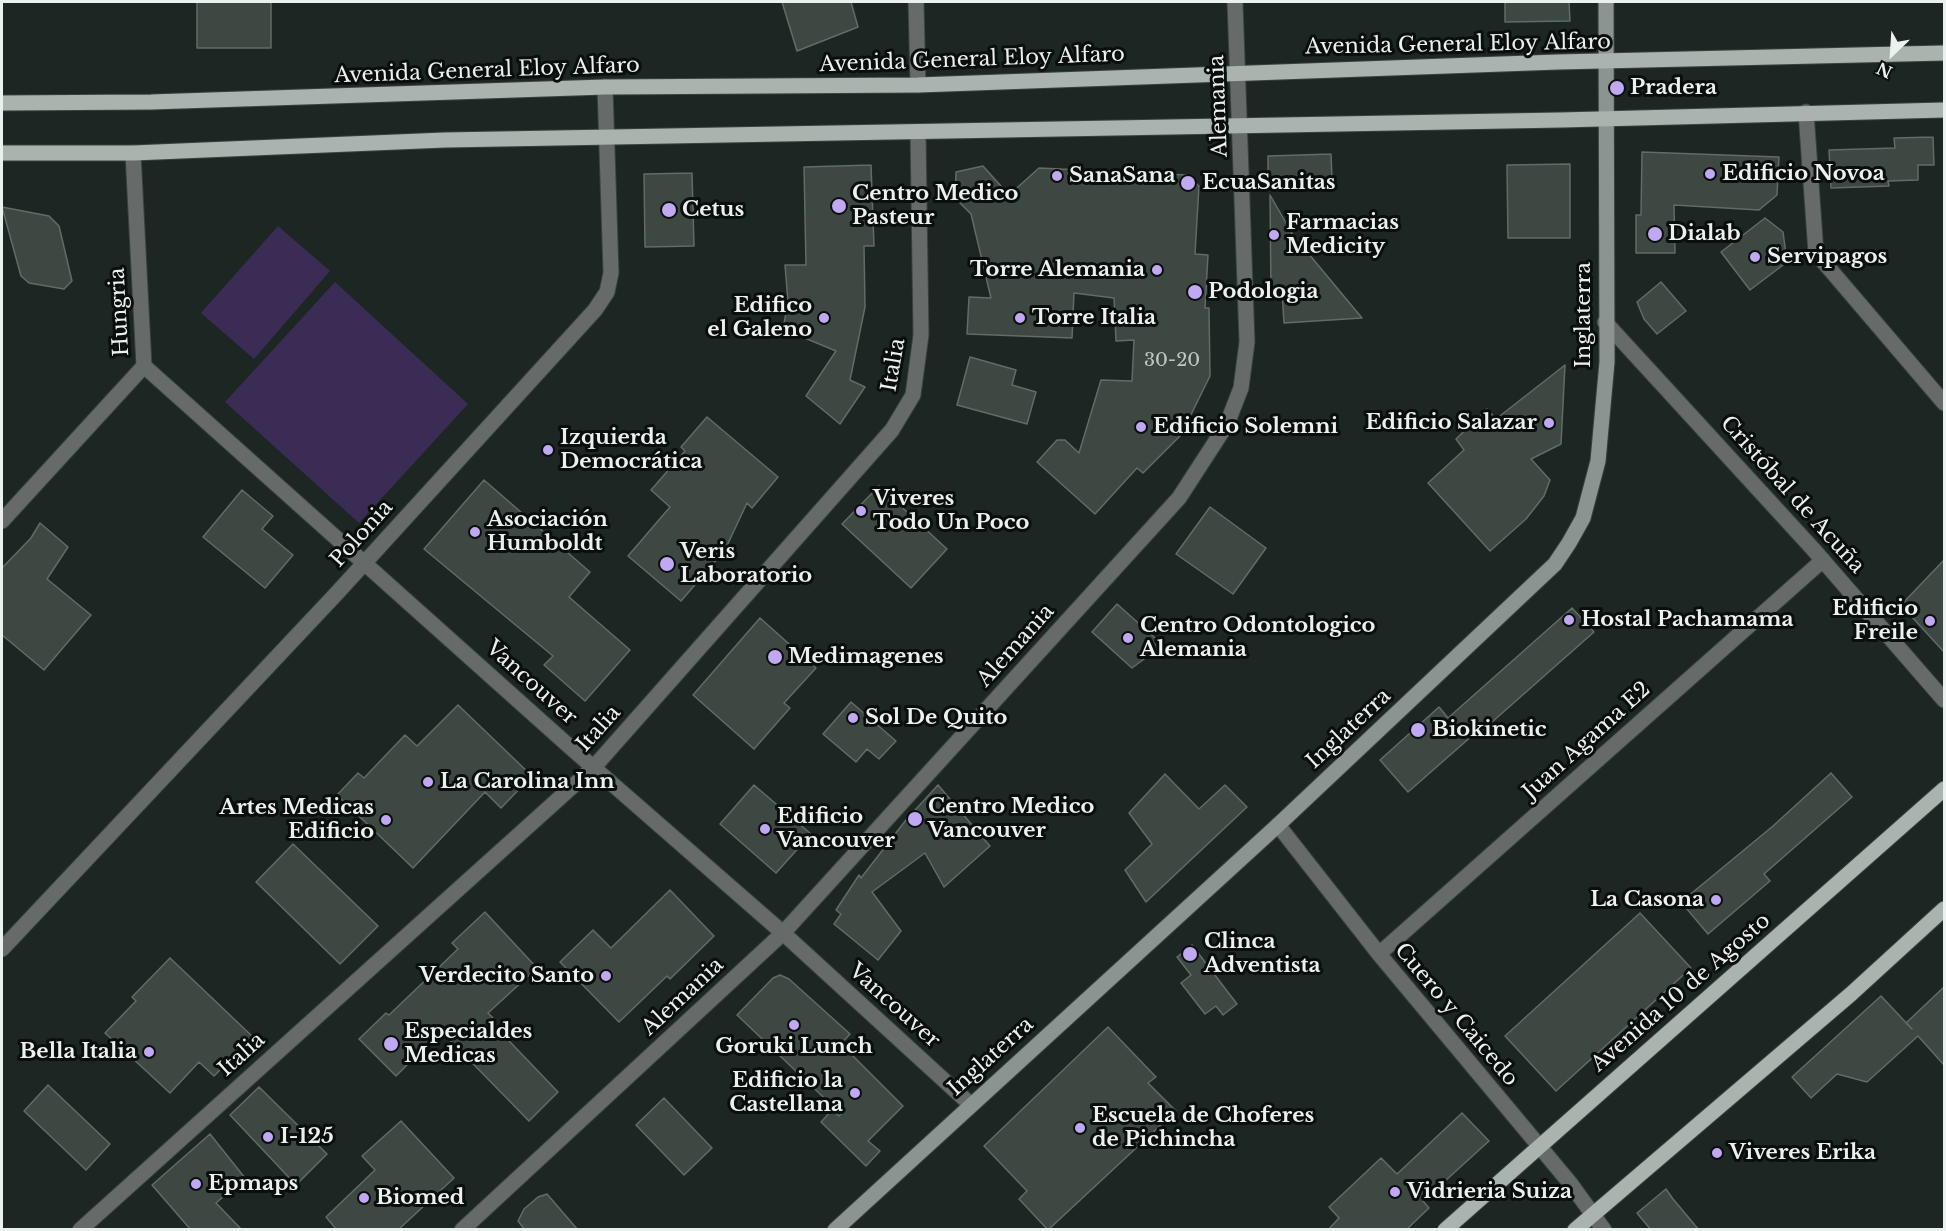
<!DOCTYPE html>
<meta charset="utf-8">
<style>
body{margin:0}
#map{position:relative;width:1946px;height:1231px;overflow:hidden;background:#1c2622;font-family:"Libre Baskerville",serif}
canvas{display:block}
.frame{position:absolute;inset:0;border:3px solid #ebf1ee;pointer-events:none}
.north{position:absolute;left:1862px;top:24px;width:60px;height:60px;-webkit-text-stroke:4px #0a0e0c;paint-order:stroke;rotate:205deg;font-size:16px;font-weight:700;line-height:24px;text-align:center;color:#ebf1ee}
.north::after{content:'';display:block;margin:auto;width:21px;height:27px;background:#ebf1ee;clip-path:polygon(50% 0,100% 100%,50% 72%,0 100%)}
</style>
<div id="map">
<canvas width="1946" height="1231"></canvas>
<div class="frame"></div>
<div class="north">N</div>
</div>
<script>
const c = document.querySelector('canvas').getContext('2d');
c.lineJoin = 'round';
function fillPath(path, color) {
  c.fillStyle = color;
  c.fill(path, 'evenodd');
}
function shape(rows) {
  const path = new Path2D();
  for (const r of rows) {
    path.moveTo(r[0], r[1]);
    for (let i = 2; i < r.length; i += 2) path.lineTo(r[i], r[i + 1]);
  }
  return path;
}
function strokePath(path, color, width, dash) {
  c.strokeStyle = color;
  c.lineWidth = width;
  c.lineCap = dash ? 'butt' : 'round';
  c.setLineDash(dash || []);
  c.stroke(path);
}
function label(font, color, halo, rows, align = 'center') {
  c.font = font + ' "Libre Baskerville",serif';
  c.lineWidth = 6;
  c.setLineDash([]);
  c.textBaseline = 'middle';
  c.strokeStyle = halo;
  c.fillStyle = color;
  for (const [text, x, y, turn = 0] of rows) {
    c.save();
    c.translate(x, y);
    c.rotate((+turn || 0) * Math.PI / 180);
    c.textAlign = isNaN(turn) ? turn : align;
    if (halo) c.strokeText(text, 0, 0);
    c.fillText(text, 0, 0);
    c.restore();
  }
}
const green = shape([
 [278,226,330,271,254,359,201,313],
 [335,282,468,404,359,523,225,402]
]);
const building = shape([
 [197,2,271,2,271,48,197,48,197,2],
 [782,2,851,2,858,27,797,51,782,2],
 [1505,2,1569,2,1570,21,1505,22,1505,2],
 [1933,137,1934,165,1918,165,1918,180,1888,181,1889,186,1831,188,1829,150,1895,148,1894,138,1933,137],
 [1642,152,1779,157,1777,195,1759,210,1674,205,1675,253,1636,253,1636,215,1641,215,1642,152],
 [1331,154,1332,179,1268,180,1268,156,1331,154],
 [1570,164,1570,238,1508,238,1507,165,1570,164],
 [871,165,874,246,864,246,865,307,850,380,865,387,840,424,806,396,836,351,783,329,788,302,785,265,806,265,804,167,871,165],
 [983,166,1009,195,1039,168,1187,175,1199,186,1195,254,1208,255,1205,308,1209,308,1210,376,1181,435,1143,473,1137,468,1095,514,1037,462,1057,440,1065,440,1079,453,1101,380,1132,381,1134,340,1116,341,1114,298,1074,293,1072,338,967,334,969,297,991,298,971,214,955,198,956,172,983,166],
 [692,173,694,246,645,247,644,174,692,173],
 [1270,195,1293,235,1362,318,1284,323,1282,292,1271,292,1270,195],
 [2,207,49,216,59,226,72,281,64,289,29,283,21,276,2,207],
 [1765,218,1783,232,1787,262,1750,290,1721,252,1765,218],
 [1661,282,1686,311,1657,334,1644,319,1637,302,1661,282],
 [970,357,1016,370,1012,385,1036,392,1027,424,957,405,970,357],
 [1565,365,1561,444,1531,459,1550,480,1544,496,1526,519,1490,551,1428,483,1464,450,1456,439,1487,409,1496,419,1565,365],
 [707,417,778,477,752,508,747,503,725,550,681,601,628,556,670,507,651,490,685,451,681,447,707,417],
 [484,480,590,572,569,597,630,650,585,701,544,665,553,656,424,549,484,480],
 [879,486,947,549,911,588,842,524,879,486],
 [242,490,273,516,262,529,293,555,265,588,203,537,242,490],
 [1210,507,1266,548,1233,594,1176,554,1210,507],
 [40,523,68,547,47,579,91,615,44,670,2,635,2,568,31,538,40,523],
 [1944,560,1944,652,1901,605,1944,560],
 [1117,604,1163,645,1132,668,1092,632,1117,604],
 [1572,608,1594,632,1483,730,1481,728,1408,792,1380,760,1439,707,1448,718,1572,608],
 [760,618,816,668,784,703,790,708,754,749,693,695,760,618],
 [851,702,896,741,879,759,867,749,856,762,823,734,851,702],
 [458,705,532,776,501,808,485,792,413,868,337,795,358,773,364,778,405,735,417,746,458,705],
 [1831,773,1852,797,1764,874,1770,881,1708,934,1681,902,1773,826,1831,773],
 [1165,774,1199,809,1225,785,1247,807,1146,902,1125,870,1152,844,1129,813,1165,774],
 [754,785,811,834,776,873,720,824,754,785],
 [938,785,990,846,944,887,925,853,872,892,901,931,878,960,834,924,841,914,836,910,859,875,861,878,906,820,938,785],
 [293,844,378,926,340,964,256,882,293,844],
 [670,890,714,936,670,979,667,976,619,1022,560,962,593,930,611,948,670,890],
 [485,912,537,968,488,1013,494,1019,491,1022,558,1092,529,1121,441,1031,396,1076,359,1039,386,1013,389,1015,458,949,452,943,485,912],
 [1640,913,1691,968,1556,1091,1505,1036,1640,913],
 [1192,945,1237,1004,1223,1015,1216,1006,1205,1014,1181,983,1191,975,1177,957,1192,945],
 [170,958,253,1037,214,1076,199,1062,170,1093,105,1033,136,1001,132,997,170,958],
 [780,975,789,979,850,1034,841,1044,903,1106,868,1141,880,1151,866,1166,821,1122,832,1110,839,1116,841,1114,737,1015,773,978,780,975],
 [1944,987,1944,1065,1918,1036,1867,1082,1837,1074,1811,1098,1792,1077,1881,996,1912,1029,1906,1023,1944,987],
 [1108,1027,1156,1077,1148,1083,1176,1111,1048,1230,1019,1199,1027,1191,984,1146,1108,1027],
 [48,1085,110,1144,86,1170,24,1111,48,1085],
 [259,1087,327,1154,296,1185,230,1115,259,1087],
 [664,1098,712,1148,684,1175,636,1125,664,1098],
 [1462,1113,1489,1141,1423,1201,1429,1208,1406,1230,1328,1230,1339,1218,1329,1207,1381,1158,1397,1174,1462,1113],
 [401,1121,454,1178,398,1230,337,1230,326,1217,375,1170,362,1156,401,1121],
 [210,1134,245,1178,216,1203,242,1230,191,1230,152,1185,210,1134],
 [1666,1189,1673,1199,1699,1230,1651,1230,1637,1213,1666,1189],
 [547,1194,578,1230,525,1230,518,1221,524,1209,538,1197,547,1194]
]);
const street = shape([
 [916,2,918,85],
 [1806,112,1816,253,1944,403],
 [1605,322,1813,549,1944,700],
 [144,366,570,747,783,933,970,1104],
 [2,521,144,366,133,153],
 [1278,825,1379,954,1570,1183,1604,1230],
 [2,949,337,593,595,310,607,292,611,273,605,87],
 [1379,954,1823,560],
 [80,1230,594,767,892,430,913,395,921,335,918,132],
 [462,1230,783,933,1179,498,1227,424,1241,388,1247,342,1235,2]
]);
const secondary = shape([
 [835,1230,1278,825,1555,564,1569,543,1583,518,1598,461,1607,362,1606,2]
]);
const primary = shape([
 [2,103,151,102,605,87,918,85,1558,62,1944,53],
 [2,153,133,153,445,140,1561,120,1944,110],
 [1445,1230,1944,789],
 [1575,1230,1851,994,1944,909]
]);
const markers = [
 [1617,88,8,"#c1a8f3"],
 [1710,174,6,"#c1a8f3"],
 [1057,176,6,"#c1a8f3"],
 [1188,183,8,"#c1a8f3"],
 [839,206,8,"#c1a8f3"],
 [669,210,8,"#c1a8f3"],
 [1655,234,8,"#c1a8f3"],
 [1274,235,6,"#c1a8f3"],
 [1755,257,6,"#c1a8f3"],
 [1157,270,6,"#c1a8f3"],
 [1195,292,8,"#c1a8f3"],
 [824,318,6,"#c1a8f3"],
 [1020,318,6,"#c1a8f3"],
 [1549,423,6,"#c1a8f3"],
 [1141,427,6,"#c1a8f3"],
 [548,450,6,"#c1a8f3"],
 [861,511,6,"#c1a8f3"],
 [475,532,6,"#c1a8f3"],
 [667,564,8,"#c1a8f3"],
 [1569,620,6,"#c1a8f3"],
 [1930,621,6,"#c1a8f3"],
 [1128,638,6,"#c1a8f3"],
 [775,657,8,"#c1a8f3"],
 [853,718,6,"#c1a8f3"],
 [1418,730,8,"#c1a8f3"],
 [428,782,6,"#c1a8f3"],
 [915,819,8,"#c1a8f3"],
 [386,820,6,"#c1a8f3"],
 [765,829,6,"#c1a8f3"],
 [1716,900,6,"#c1a8f3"],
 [1190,954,8,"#c1a8f3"],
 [606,976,6,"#c1a8f3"],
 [794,1025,6,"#c1a8f3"],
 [391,1044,8,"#c1a8f3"],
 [149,1052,6,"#c1a8f3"],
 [855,1093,6,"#c1a8f3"],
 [1080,1128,6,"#c1a8f3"],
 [268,1137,6,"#c1a8f3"],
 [1717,1153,6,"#c1a8f3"],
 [196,1184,6,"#c1a8f3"],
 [1395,1192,6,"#c1a8f3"],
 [364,1198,6,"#c1a8f3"]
];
const numberNames = [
 ["30-20",1172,361]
];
const streetNames = [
 ["Avenida General Eloy Alfaro",1458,45,-1],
 ["Avenida General Eloy Alfaro",972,60,-2],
 ["Avenida General Eloy Alfaro",487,71,-2],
 ["Alemania",1219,106,-92],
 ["Hungria",120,312,-93],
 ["Inglaterra",1584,315,-90],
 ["Italia",894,365,-80],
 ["Cristóbal de Acuña",1792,495,48],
 ["Polonia",362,534,-48],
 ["Alemania",1016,646,-48],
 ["Vancouver",531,683,42],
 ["Italia",599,729,-48],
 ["Inglaterra",1349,729,-43],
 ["Juan Agama E2",1587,741,-42],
 ["Avenida 10 de Agosto",1681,993,-41],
 ["Alemania",683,997,-43],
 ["Vancouver",894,1006,42],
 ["Cuero y Caicedo",1456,1015,50],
 ["Italia",242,1055,-42],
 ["Inglaterra",991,1057,-42]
];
const poiNames = [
 ["Pradera",1630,88],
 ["Edificio Novoa",1722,174],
 ["SanaSana",1069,176],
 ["EcuaSanitas",1202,183],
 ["Centro Medico",852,194],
 ["Pasteur",852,218],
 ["Cetus",682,210],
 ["Farmacias",1286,223],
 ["Medicity",1286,247],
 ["Dialab",1668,234],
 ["Servipagos",1767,257],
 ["Torre Alemania",1145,270,"right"],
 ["Podologia",1208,292],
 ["Edifico",812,306,"right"],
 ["el Galeno",812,330,"right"],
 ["Torre Italia",1032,318],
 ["Edificio Salazar",1537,423,"right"],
 ["Edificio Solemni",1153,427],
 ["Izquierda",560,438],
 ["Democrática",560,462],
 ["Viveres",873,499],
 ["Todo Un Poco",873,523],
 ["Asociación",487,520],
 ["Humboldt",487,544],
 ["Veris",680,552],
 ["Laboratorio",680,576],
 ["Edificio",1918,609,"right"],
 ["Freile",1918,633,"right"],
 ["Hostal Pachamama",1581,620],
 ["Centro Odontologico",1140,626],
 ["Alemania",1140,650],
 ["Medimagenes",788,657],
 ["Sol De Quito",865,718],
 ["Biokinetic",1432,730],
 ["La Carolina Inn",440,782],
 ["Centro Medico",928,807],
 ["Vancouver",928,831],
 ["Artes Medicas",374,808,"right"],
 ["Edificio",374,832,"right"],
 ["Edificio",777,817],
 ["Vancouver",777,841],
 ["La Casona",1704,900,"right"],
 ["Clinca",1204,942],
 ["Adventista",1204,966],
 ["Verdecito Santo",594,976,"right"],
 ["Especialdes",404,1032],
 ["Medicas",404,1056],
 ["Goruki Lunch",794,1047,"center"],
 ["Bella Italia",137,1052,"right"],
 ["Edificio la",843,1081,"right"],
 ["Castellana",843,1105,"right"],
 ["Escuela de Choferes",1092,1116],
 ["de Pichincha",1092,1140],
 ["I-125",280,1137],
 ["Viveres Erika",1729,1153],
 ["Epmaps",208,1184],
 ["Vidrieria Suiza",1407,1192],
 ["Biomed",376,1198]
];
fillPath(green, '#3b2c55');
fillPath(building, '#3e4843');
strokePath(building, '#616c67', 1.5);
strokePath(street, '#39423f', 17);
strokePath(secondary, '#39423f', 17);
strokePath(primary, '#39423f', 17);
strokePath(street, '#666b69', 15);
strokePath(secondary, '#8c9491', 15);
strokePath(primary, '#aab4af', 15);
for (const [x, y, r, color] of markers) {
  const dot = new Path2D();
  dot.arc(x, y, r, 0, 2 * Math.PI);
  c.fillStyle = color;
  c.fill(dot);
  strokePath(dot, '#0a0e0c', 2);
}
label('18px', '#c0c7c3', null, numberNames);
label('21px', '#ebf1ee', '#0a0e0c', streetNames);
label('bold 21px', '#ebf1ee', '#0a0e0c', poiNames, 'left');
</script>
